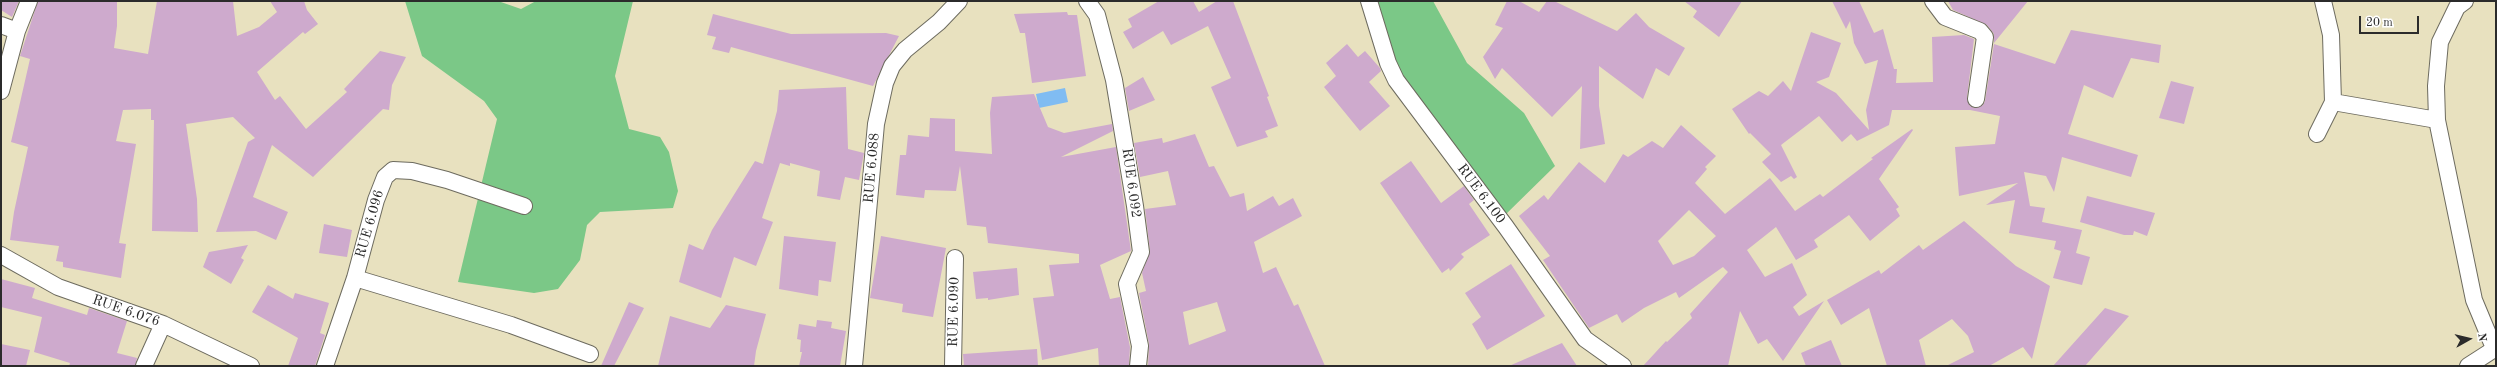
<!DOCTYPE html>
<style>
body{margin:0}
#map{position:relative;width:2497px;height:367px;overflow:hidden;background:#e8e1bf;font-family:"Old Standard TT",serif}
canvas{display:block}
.frame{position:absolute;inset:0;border:2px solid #2b2b2b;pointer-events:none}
.north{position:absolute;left:2449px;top:319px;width:40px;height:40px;-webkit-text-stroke:3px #fff;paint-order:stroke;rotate:82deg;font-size:11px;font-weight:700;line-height:16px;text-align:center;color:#2b2b2b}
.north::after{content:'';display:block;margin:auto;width:14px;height:18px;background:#2b2b2b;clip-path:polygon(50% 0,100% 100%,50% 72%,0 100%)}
.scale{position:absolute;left:2359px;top:16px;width:60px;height:18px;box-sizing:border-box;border:2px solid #2b2b2b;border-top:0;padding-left:5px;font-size:12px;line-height:14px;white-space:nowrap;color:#2b2b2b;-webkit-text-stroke:3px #fff;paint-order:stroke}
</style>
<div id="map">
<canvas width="2497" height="367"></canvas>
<div class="frame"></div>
<div class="north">N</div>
<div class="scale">20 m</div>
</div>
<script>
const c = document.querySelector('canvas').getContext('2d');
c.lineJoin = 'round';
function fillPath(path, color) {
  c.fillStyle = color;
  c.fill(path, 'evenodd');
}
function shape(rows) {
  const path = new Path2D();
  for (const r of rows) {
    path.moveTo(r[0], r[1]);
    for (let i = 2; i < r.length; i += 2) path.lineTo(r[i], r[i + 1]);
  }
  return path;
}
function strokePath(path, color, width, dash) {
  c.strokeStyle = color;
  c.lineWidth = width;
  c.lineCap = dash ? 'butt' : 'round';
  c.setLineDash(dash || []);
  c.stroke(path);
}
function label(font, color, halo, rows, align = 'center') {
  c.font = font + ' "Old Standard TT",serif';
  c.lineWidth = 3;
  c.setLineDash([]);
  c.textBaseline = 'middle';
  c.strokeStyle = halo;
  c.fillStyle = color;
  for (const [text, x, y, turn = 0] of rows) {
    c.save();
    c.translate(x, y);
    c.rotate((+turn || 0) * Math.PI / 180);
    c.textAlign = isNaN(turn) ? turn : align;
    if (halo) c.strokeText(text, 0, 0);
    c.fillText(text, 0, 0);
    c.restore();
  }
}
const green = shape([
 [405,1,498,1,521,9,536,1,633,1,615,76,629,129,660,137,669,152,678,191,673,208,600,212,587,225,580,260,558,289,534,293,458,282,497,119,484,101,422,56],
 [1375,1,1433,1,1467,63,1524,113,1555,166,1503,217,1398,74]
]);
const water = shape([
 [1065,88,1068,102,1039,108,1036,94]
]);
const building = shape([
 [1,1,19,1,12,17,1,10],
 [38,1,117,1,117,26,114,48,148,54,157,1,233,1,237,36,259,27,277,12,270,1,304,1,307,10,318,24,305,34,303,32,257,72,275,100,280,96,306,129,347,92,344,89,380,51,406,57,392,85,389,110,383,109,313,177,272,145,253,197,288,212,276,240,256,231,216,232,248,142,255,138,233,117,186,124,197,199,198,232,152,231,154,120,151,120,151,109,123,110,116,141,136,144,119,243,126,244,121,278,63,267,63,262,56,261,59,246,10,240,14,212,28,147,11,142,30,59,20,56],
 [1159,1,1193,1,1199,12,1217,1,1233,1,1269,96,1267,97,1278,126,1265,131,1268,137,1237,147,1211,87,1231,78,1208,26,1171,45,1163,31,1133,49,1123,32,1132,27,1128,19],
 [1507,1,1519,1,1539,12,1547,1,1554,1,1617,31,1636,13,1649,27,1685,48,1669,76,1656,68,1643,99,1599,66,1599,106,1605,144,1580,149,1582,86,1552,117,1502,68,1495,79,1483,57,1503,28,1495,25],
 [1684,1,1742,1,1719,37,1693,17,1697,11],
 [1832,1,1859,1,1874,33,1883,29,1894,69,1897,69,1896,83,1933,82,1932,37,1964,35,1974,39,1967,98,1970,106,1975,108,1983,105,1985,101,1994,44,2055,64,2071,30,2161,45,2159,63,2131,58,2113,98,2084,85,2068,134,2138,155,2131,177,2062,157,2054,192,2046,176,2024,172,2030,206,2045,208,2042,222,2082,230,2076,253,2090,257,2082,285,2053,278,2061,251,2054,249,2056,241,2009,233,2015,200,1986,205,2018,183,1959,196,1955,147,1995,144,2000,116,1970,110,1892,110,1889,125,1857,141,1851,134,1842,142,1819,116,1781,145,1797,177,1794,179,1791,176,1781,182,1762,162,1771,154,1750,133,1749,134,1732,109,1759,91,1768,96,1783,81,1791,91,1811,32,1841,43,1829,77,1816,82,1836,93,1869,130,1866,110,1878,60,1865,64,1854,43,1850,21,1846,29],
 [1948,1,2028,1,1994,43,1994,34,1987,25,1953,10],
 [1067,12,1068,15,1077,15,1086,76,1032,83,1025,33,1020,33,1014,14],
 [713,14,791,34,886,33,899,36,873,86,731,47,729,53,712,49,716,37,707,35],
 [1347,44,1358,57,1365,51,1380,68,1381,71,1369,82,1390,106,1360,131,1324,87,1336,76,1326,63],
 [1143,77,1155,100,1129,111,1125,88],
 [2171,81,2194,87,2184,124,2159,118],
 [846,87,848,149,864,153,859,180,845,177,840,200,817,196,820,171,790,163,790,166,780,163,762,218,773,222,756,266,734,257,721,298,679,282,689,244,703,250,712,230,755,161,763,164,777,111,779,90],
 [1034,94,1048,127,1064,133,1112,124,1113,131,1061,157,1116,147,1131,251,1100,265,1110,299,1120,297,1130,347,1129,366,1099,366,1098,348,1042,360,1033,298,1054,296,1049,265,1079,263,1079,254,988,243,986,227,967,225,960,166,956,191,925,190,924,198,896,195,900,155,906,155,908,135,929,137,930,118,955,119,955,151,992,154,990,113,992,97],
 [1681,125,1716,156,1705,167,1707,169,1695,183,1725,214,1770,178,1795,211,1820,194,1823,197,1873,159,1871,158,1912,129,1913,130,1879,179,1899,207,1896,209,1900,216,1870,241,1849,215,1814,240,1818,247,1796,260,1776,227,1747,250,1765,277,1792,263,1807,295,1793,307,1799,316,1824,301,1783,361,1767,339,1758,344,1740,311,1728,366,1643,366,1666,341,1667,342,1692,318,1690,314,1728,272,1723,267,1679,298,1676,292,1644,308,1622,323,1617,314,1589,328,1543,260,1550,256,1519,216,1544,195,1548,200,1579,162,1605,183,1623,154,1628,157,1652,141,1663,148],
 [1689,210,1716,236,1694,256,1673,265,1658,241],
 [1195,134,1209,167,1214,166,1230,197,1244,193,1247,211,1273,196,1279,206,1293,198,1302,216,1254,242,1263,273,1276,267,1294,306,1298,304,1325,366,1148,366,1149,344,1139,293,1146,291,1142,273,1150,251,1145,209,1176,205,1168,171,1140,177,1134,143,1162,138,1163,143],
 [1217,302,1226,331,1189,345,1183,312],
 [1411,161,1441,203,1464,186,1474,200,1469,204,1490,235,1461,254,1464,257,1450,271,1449,268,1442,273,1380,183],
 [2087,196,2155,213,2147,236,2134,231,2133,235,2124,235,2080,222],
 [1964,221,2016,266,2050,286,2032,359,2023,347,1989,366,1946,366,1974,352,1968,336,1952,319,1919,340,1926,366,1887,366,1869,308,1841,325,1827,300,1879,270,1881,274,1919,245,1923,250],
 [324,224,352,230,347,257,319,253],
 [784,236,836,242,831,282,819,280,818,296,779,289],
 [881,236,946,248,933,317,902,312,903,304,870,298],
 [248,245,241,258,244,260,231,284,203,267,209,252],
 [1511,264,1545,316,1487,350,1472,324,1481,317,1465,293],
 [1017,268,1019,295,988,300,988,298,976,299,973,272],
 [1,279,35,288,32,298,87,315,89,308,127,321,117,353,137,358,135,366,69,366,70,363,34,352,42,317,1,307],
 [268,285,293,299,295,293,329,303,320,333,325,335,315,366,288,366,298,338,252,312],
 [629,302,644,308,614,366,601,366],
 [726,305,766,314,756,351,754,366,658,366,670,316,710,328],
 [2105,308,2129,316,2085,366,2053,366],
 [817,320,832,322,831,328,846,331,840,366,799,366,802,352,800,352,801,340,797,339,799,324,816,327],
 [1831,340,1842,366,1806,366,1801,353],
 [1562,343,1577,366,1509,366],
 [1,344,30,350,26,366,1,366],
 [1037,349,1038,366,964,366,963,354]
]);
const street = shape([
 [1087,1,1097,15,1114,80,1135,206,1141,252,1127,284,1140,346,1138,366],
 [1369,1,1388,63,1396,80,1506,227,1585,339,1623,366],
 [1933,1,1945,17,1980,31,1985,37,1976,99],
 [2465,1,2457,7,2440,42,2436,86,2437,120,2474,300,2494,348],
 [1,25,17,31],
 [1,91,17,31,29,1],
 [2333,102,2437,120],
 [2317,134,2333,102,2331,35,2323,1],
 [1,255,58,287,163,324,251,366],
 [355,278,511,325,590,354],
 [144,366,163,324],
 [325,366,355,278,376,200,385,177,393,170,412,171,447,180,524,206],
 [854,366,876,124,885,83,892,66,905,50,939,22,959,1],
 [953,366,955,258],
 [2468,366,2496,348]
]);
const streetNames = [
 ["RUE 6.088",872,168,-85],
 ["RUE 6.092",1131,183,82],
 ["RUE 6.100",1481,194,53],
 ["RUE 6.096",370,224,-74],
 ["RUE 6.076",126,311,19],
 ["RUE 6.090",954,312,-89]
];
fillPath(green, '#7bc887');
fillPath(water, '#80bcf2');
fillPath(building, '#ceaacd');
strokePath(street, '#6d6b5f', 18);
strokePath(street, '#fff', 16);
label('14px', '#2b2b2b', '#fff', streetNames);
</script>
